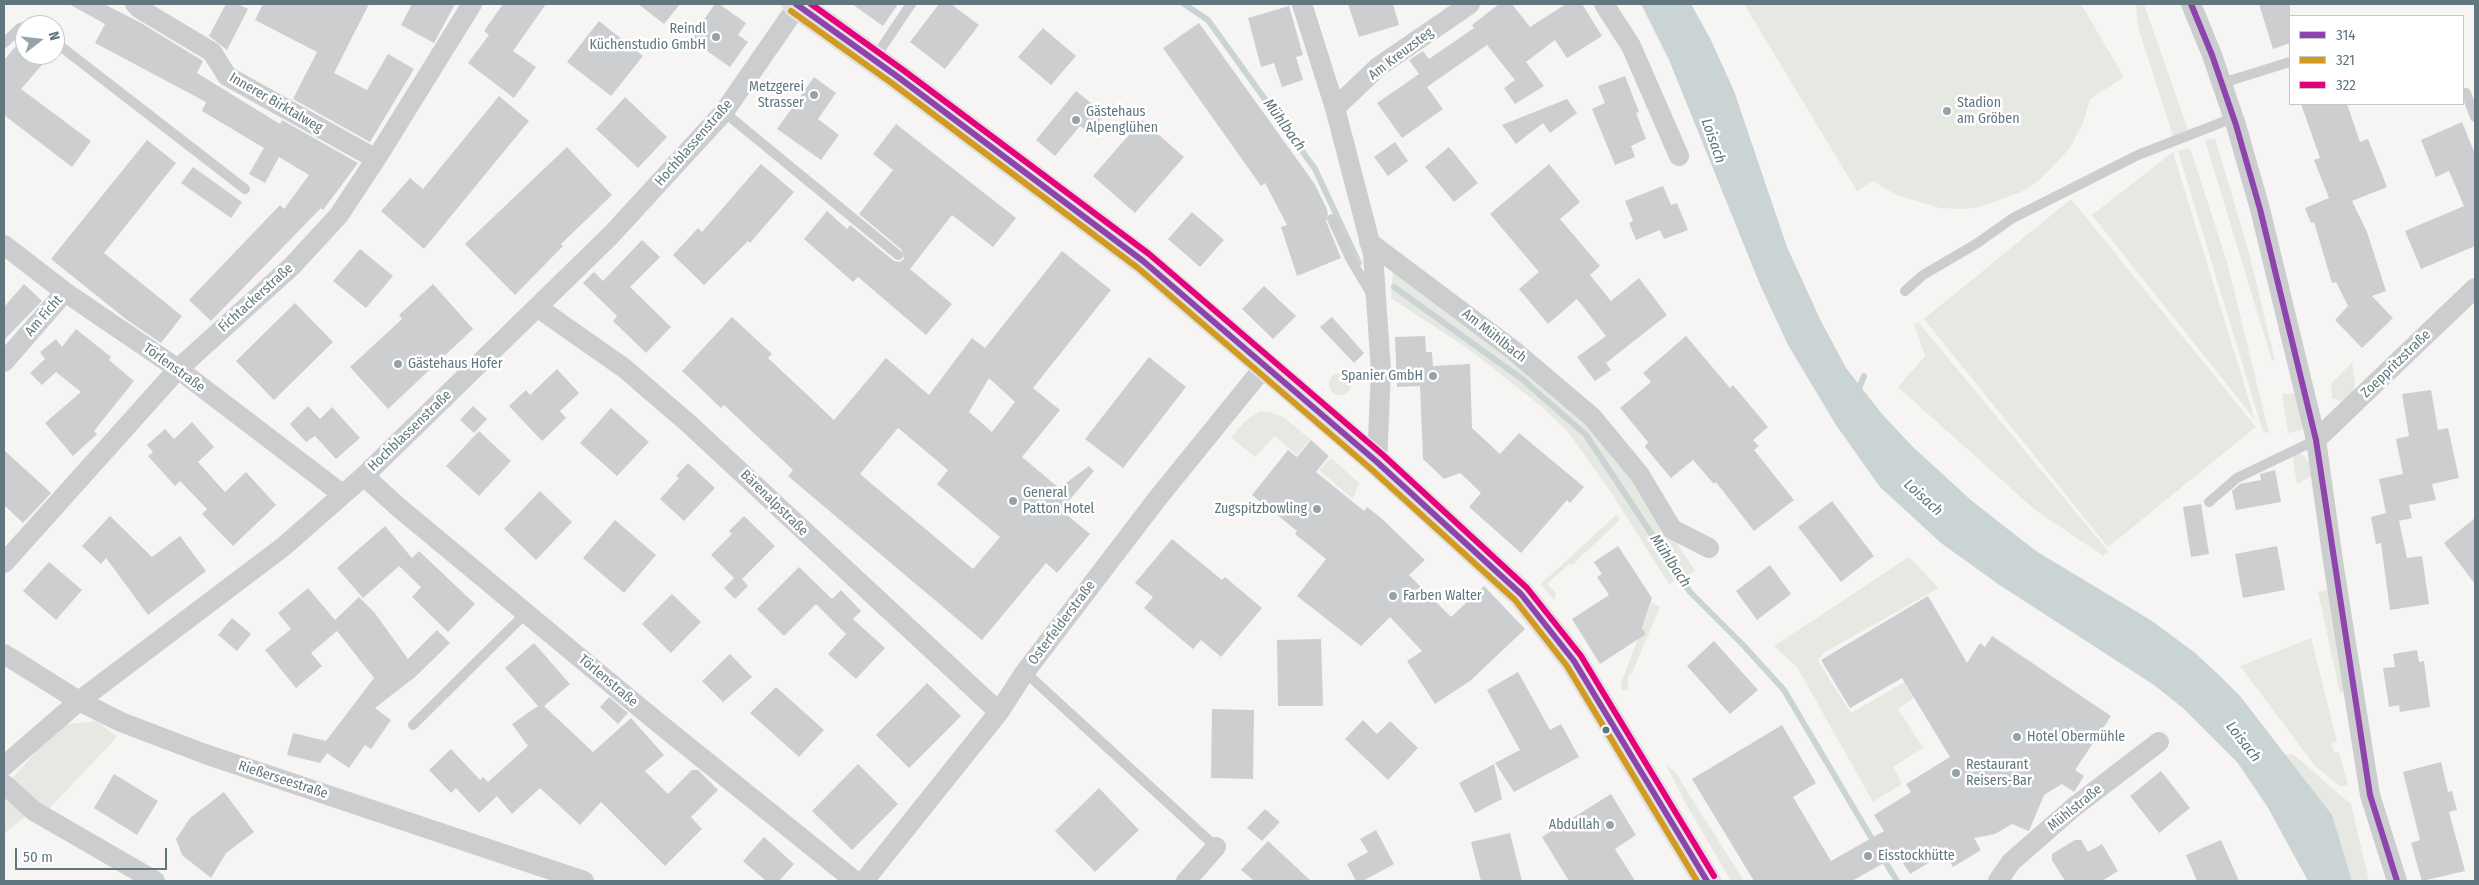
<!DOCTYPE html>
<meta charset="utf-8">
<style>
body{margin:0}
#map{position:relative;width:2479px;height:885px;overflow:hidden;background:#f6f5f4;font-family:"Fira Sans Condensed",sans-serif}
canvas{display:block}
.frame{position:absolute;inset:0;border:5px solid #61777f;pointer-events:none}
.legend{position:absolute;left:2289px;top:15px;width:175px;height:90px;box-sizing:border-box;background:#fff;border:1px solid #c0c9cc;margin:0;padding:6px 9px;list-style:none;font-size:15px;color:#61777f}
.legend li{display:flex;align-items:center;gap:10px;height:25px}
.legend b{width:25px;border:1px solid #c0c9cc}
.north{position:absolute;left:15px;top:15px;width:50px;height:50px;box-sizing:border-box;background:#fff;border:1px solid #c0c9cc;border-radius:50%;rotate:74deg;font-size:14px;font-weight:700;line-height:20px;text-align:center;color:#61777f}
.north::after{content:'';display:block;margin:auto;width:18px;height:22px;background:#95a3a8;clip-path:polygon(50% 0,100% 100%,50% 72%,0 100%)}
.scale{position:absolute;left:15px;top:848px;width:152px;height:22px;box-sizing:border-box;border:2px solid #61777f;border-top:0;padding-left:6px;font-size:15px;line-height:18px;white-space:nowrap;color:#61777f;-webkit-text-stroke:4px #fff;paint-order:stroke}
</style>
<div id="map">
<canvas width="2479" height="885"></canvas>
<div class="frame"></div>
<ul class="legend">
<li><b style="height:6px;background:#8e44ad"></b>314</li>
<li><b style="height:6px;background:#d29a20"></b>321</li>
<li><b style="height:6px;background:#e5007d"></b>322</li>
</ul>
<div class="north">N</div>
<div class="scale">50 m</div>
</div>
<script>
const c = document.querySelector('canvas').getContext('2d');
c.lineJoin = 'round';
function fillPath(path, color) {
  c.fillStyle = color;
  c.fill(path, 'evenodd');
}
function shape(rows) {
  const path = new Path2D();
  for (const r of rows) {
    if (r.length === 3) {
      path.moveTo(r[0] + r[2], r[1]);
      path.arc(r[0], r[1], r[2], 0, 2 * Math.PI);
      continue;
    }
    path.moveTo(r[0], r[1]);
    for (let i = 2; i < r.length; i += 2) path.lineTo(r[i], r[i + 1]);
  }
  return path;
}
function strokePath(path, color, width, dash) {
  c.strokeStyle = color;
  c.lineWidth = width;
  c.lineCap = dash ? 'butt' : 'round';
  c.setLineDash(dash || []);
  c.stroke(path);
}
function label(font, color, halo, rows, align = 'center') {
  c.font = font + ' "Fira Sans Condensed",sans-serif';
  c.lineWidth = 5;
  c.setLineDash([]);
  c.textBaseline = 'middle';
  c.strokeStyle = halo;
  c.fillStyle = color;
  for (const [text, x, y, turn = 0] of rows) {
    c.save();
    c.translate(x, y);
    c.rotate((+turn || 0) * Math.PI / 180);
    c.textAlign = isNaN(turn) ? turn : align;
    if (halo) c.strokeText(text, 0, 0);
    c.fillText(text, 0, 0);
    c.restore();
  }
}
const green = shape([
 [1744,4,2081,4,2124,77,2090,99,2083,123,2070,148,2040,180,2021,192,1980,207,1961,209,1940,208,1896,195,1873,181,1857,191],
 [2136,4,2144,4,2188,130,2173,136,2138,27],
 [2215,138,2249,253,2275,360,2272,361,2205,140],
 [2190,148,2227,262,2269,433,2263,432,2178,151],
 [2173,152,2255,420,2092,215],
 [2071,199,2256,427,2108,547,1924,319],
 [1393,265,1564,399,1653,506,1695,571,1669,584,1612,494,1569,433,1541,406,1470,350,1391,298],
 [1918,322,2109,552,2103,556,2034,509,1898,387,1925,356,1914,324],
 [2352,362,2355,385,2352,397,2340,401,2332,398,2331,384],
 [1340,384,11],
 [2299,393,2305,422,2302,430,2288,433,2282,394],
 [1260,411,1270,412,1283,417,1310,439,1297,455,1275,436,1255,457,1231,438,1244,422],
 [2295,452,2304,456,2316,473,2297,484,2293,461],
 [1331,458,1359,483,1353,499,1319,470],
 [1616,515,1620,520,1572,565,1570,563,1547,584,1556,593,1554,600,1541,584],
 [1909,557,1939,588,1823,653,1818,661,1851,713,1955,653,1932,685,1898,709,1923,748,1893,767,1902,784,1873,802,1797,667,1774,646],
 [2332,589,2344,692,2340,693,2318,592],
 [1652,602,1660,607,1632,673,1628,676,1628,690,1622,690,1621,683],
 [2311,638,2337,742,2332,744,2334,753,2339,752,2348,786,2340,786,2315,766,2240,666],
 [97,721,117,737,48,810,11,780,59,725],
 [2293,754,2351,804,2369,881,2352,881,2346,864,2285,755],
 [1666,765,1675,772,1744,881,1731,881,1686,804],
 [4,795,28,814,4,834]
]);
const water = shape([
 [1641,4,1691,4,1710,38,1734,91,1787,247,1820,319,1846,368,1882,414,1913,447,1972,501,2036,551,2152,621,2194,652,2219,675,2240,696,2332,815,2352,881,2308,881,2267,806,2237,762,2184,709,2154,685,1998,584,1941,543,1880,487,1836,425,1788,345,1761,287,1669,60]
]);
const stream = shape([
 [1184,4,1208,20,1315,169,1359,263],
 [1394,287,1522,379,1586,435,1690,592,1744,646,1784,690,1875,844],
 [1857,393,1864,376],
 [1881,855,1897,881]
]);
const building = shape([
 [69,4,104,4,141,23,203,61,197,73,280,124,282,120,358,163,323,210,321,208,211,321,189,300,280,205,284,209,309,175,279,157,265,183,249,174,264,148,202,111,206,102,95,43,105,24],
 [226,4,238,4,248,9,227,50,209,36],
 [263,4,369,4,334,73,367,90,388,54,414,69,370,142,293,99,317,52,255,20],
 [412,4,455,4,434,43,401,25],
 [503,4,546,4,513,51,536,67,514,98,468,63,489,35,484,31],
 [638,4,680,4,664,24],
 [715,4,719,4,746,23,738,35,748,42,730,67,690,39],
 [852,4,898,4,883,26],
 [939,4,951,4,979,25,945,69,910,42],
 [1348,4,1393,4,1399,25,1359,37],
 [1499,4,1512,4,1530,27,1566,4,1582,4,1602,36,1567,58,1555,40,1526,62,1544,86,1515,104,1504,88,1515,80,1487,45,1427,87,1443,109,1402,138,1377,103,1419,74,1409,60,1423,51,1429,59,1474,28,1472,25],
 [2259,4,2290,4,2290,43,2273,49],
 [1289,6,1303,55,1296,57,1303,80,1282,87,1274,63,1261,67,1248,18],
 [599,21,643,56,611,96,567,62],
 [1199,23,1314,183,1326,207,1328,214,1326,221,1341,258,1297,276,1281,227,1287,225,1265,183,1261,186,1163,48],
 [1043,28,1076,56,1051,85,1018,57],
 [16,46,25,52,25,55,29,55,42,65,21,89,91,141,72,167,4,115,4,60],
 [1625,76,1639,112,1636,113,1646,139,1631,146,1635,157,1615,165,1592,109,1605,103,1598,86],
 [814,77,836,93,818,119,839,135,821,160,777,129],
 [1076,91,1105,114,1090,133,1080,126,1055,156,1036,140],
 [499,96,529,121,424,249,381,211,410,178,423,189],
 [625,97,667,137,638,168,596,129],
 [1567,99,1577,113,1550,133,1543,123,1516,144,1502,125],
 [2301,104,2347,104,2360,142,2368,139,2387,187,2352,201,2367,232,2386,291,2372,296,2393,318,2362,348,2335,320,2348,306,2336,282,2332,283,2314,222,2311,223,2305,208,2329,198,2314,160,2320,158],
 [1142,120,1184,157,1135,213,1093,176],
 [2462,122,2475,154,2475,246,2421,269,2405,231,2464,206,2449,171,2436,177,2421,140],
 [896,124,1016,218,993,247,952,215,910,269,952,304,926,335,858,277,853,282,804,239,827,211,847,229,850,225,894,261,900,262,904,259,902,250,859,214,893,170,873,154],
 [147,140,176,163,104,253,182,316,161,343,127,320,51,259],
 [1395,142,1408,161,1388,176,1374,157],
 [567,147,612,195,561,244,563,246,515,295,465,244],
 [1449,147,1478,183,1454,202,1425,167],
 [761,164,794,192,750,243,748,241,704,285,673,255,698,228,702,232],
 [1549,164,1580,202,1560,219,1600,266,1590,275,1611,301,1639,278,1667,315,1606,363,1611,370,1595,381,1577,357,1606,336,1577,299,1548,324,1519,289,1539,272,1490,214],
 [193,167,242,202,231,218,181,183],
 [1663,186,1671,205,1677,203,1688,230,1664,239,1660,230,1636,240,1629,223,1633,221,1625,201],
 [1192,212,1224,240,1200,267,1168,239],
 [642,240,660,257,630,287,671,327,646,353,613,321,617,316,583,283,594,272,603,281],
 [360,249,393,276,366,308,333,281],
 [1062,251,1111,290,1033,388,1060,410,1022,457,1059,488,1089,466,1094,471,1061,510,1090,534,1057,573,1046,563,982,640,788,476,793,470,724,405,721,408,682,371,732,317,772,354,768,358,834,420,886,358,929,395,972,338,985,348],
 [989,378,1015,402,992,432,969,412],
 [898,428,948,470,937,484,1000,537,973,569,860,474],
 [24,284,42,301,4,340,4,307],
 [433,284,473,329,388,409,350,367,402,319,399,315],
 [1264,286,1296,316,1273,339,1242,309],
 [295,303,333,342,274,400,236,361],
 [1332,317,1364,353,1354,363,1320,327],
 [76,329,111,357,109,360,134,381,94,431,97,434,73,456,45,423,81,392,56,372,42,385,30,373,45,359,40,352,56,339,62,347],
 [1425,336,1426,352,1432,352,1433,366,1470,364,1472,428,1500,454,1519,433,1584,487,1570,503,1567,500,1521,553,1469,507,1481,493,1469,481,1460,473,1444,479,1423,459,1420,386,1397,387,1395,337],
 [1686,336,1730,388,1733,385,1768,427,1753,440,1759,446,1754,450,1794,500,1754,531,1716,482,1714,484,1693,460,1671,478,1645,447,1648,442,1620,408,1651,382,1643,373],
 [1149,357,1186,387,1123,468,1085,439],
 [557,369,579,393,560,411,566,418,542,441,509,406,526,390,530,395],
 [2431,390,2438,430,2448,428,2459,478,2432,484,2436,500,2409,505,2412,518,2399,521,2407,558,2422,556,2429,604,2390,610,2381,543,2376,544,2371,517,2386,513,2379,479,2403,474,2396,439,2409,436,2402,394],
 [308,406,320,419,332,407,360,438,336,459,315,436,306,442,290,424],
 [473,406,487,419,474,433,460,420],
 [611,408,649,442,617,476,580,443],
 [192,422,214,447,198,462,225,492,246,472,276,505,233,546,202,514,207,509,180,481,175,486,148,456,153,452,147,445,165,429,174,439],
 [479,431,511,461,479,496,446,466],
 [1311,440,1329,456,1316,472,1364,511,1367,507,1381,518,1425,560,1409,575,1451,617,1484,586,1525,629,1470,681,1435,704,1407,661,1422,651,1390,617,1361,646,1297,596,1326,559,1295,534,1297,531,1252,495,1288,450,1297,457],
 [4,450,51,493,23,523,4,505],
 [688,463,715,488,684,521,660,499,679,478,676,476],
 [2275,470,2281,502,2236,510,2232,491,2240,484,2261,480,2260,474],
 [540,491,572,522,536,560,504,529],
 [1832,501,1874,556,1841,582,1798,527],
 [2201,504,2209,554,2191,557,2183,507],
 [110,516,152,557,180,536,206,571,148,615,106,558,101,564,82,546],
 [744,516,775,546,742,579,748,586,735,599,724,588,734,578,711,555,732,534,729,531],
 [2475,518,2475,584,2444,543],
 [615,520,656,555,624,593,583,558],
 [385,526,412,558,419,551,475,604,448,632,412,597,421,587,399,566,363,598,337,568],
 [1172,539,1222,580,1225,577,1262,608,1221,657,1201,640,1193,649,1144,608,1153,597,1135,583],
 [1618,546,1652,598,1642,628,1646,634,1600,664,1572,619,1609,595,1597,577,1602,574,1594,562],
 [2277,546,2285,590,2243,598,2235,554],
 [49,562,82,590,56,620,23,591],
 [1770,565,1791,594,1757,620,1736,591],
 [799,567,832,599,841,590,861,611,853,619,885,648,856,679,828,654,846,634,816,604,784,636,757,609],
 [308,588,335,620,359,597,374,612,408,659,437,630,450,643,415,677,375,708,391,720,371,749,365,745,349,768,327,753,320,763,287,755,293,733,326,741,374,678,337,631,311,653,322,666,296,688,265,650,291,629,278,613],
 [672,594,701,622,671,653,642,624],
 [1928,596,1967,663,1980,643,1985,647,1992,636,2111,716,2075,770,2084,776,2074,792,2062,784,2044,795,2029,831,2012,824,1995,834,1974,838,1981,850,1953,867,1945,853,1910,874,1898,855,1852,881,1754,881,1692,779,1782,725,1816,783,1793,797,1831,861,1884,831,1874,815,1911,792,1906,784,1950,757,1902,678,1850,708,1821,660],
 [232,618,251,634,237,651,218,635],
 [1321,639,1323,706,1278,706,1277,640],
 [1714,641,1758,690,1730,714,1687,666],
 [534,643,570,684,544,706,593,752,631,718,664,755,645,771,668,794,692,770,698,770,718,790,691,817,702,829,665,866,601,802,580,825,540,788,512,814,497,796,479,813,456,788,451,793,429,770,451,749,480,780,483,777,488,782,528,746,512,724,538,706,505,668],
 [2417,650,2419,662,2424,661,2430,707,2400,712,2399,705,2389,707,2383,668,2395,667,2393,654],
 [730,654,752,677,723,702,702,681],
 [1518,672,1550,730,1561,724,1579,757,1514,792,1495,763,1520,750,1487,690],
 [927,683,961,716,909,768,876,735],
 [776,687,824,730,799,757,750,713],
 [609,697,628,713,618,724,600,707],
 [1212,709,1254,710,1253,779,1211,778],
 [1363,720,1377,734,1390,721,1418,748,1388,780,1345,739],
 [2441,762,2448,792,2452,791,2457,810,2449,812,2465,871,2422,881,2411,843,2420,840,2403,772],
 [858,764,898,804,852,850,812,811],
 [1494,764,1502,799,1475,813,1459,783],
 [2161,771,2190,808,2159,833,2130,796],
 [114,774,158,801,137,835,94,808],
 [1099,788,1139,830,1095,872,1055,831],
 [224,792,254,832,226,853,211,878,182,855,176,839,190,818],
 [1611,794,1636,835,1615,849,1635,881,1569,881,1542,837],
 [1265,809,1280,822,1262,841,1247,828],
 [1376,830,1394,864,1363,881,1356,881,1347,864,1368,852,1360,839],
 [1510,833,1522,881,1481,881,1471,842],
 [764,837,794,864,779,881,766,881,743,861],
 [2075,840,2081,840,2088,852,2102,844,2118,871,2102,881,2065,881,2052,860,2052,854],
 [2221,840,2239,881,2197,881,2186,855],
 [1268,841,1311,881,1254,881,1241,870]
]);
const lane = shape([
 [55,42,245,189],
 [4,43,20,28,25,27],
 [874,59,911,4],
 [2222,83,2290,62],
 [2466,93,2475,117],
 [724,112,898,255],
 [1332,219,1351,260,1372,295],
 [1905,291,1923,275,1976,244,2013,218,2138,155,2233,118],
 [2209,502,2237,478,2316,440],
 [1025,672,1216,847],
 [413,725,526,613]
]);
const street = shape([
 [135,4,140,9,212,52,227,76,376,159],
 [1302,4,1335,108,1373,254,1381,371,1377,462],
 [1604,4,1631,46,1679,156],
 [2191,4,2212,55,2236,125,2260,209,2316,440,2333,561,2370,795,2397,881],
 [1335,108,1378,67,1470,4],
 [1369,242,1513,350,1592,417,1640,475,1672,529,1709,548],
 [4,245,65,292,178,369,342,494],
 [537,307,624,368,688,423,999,712],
 [4,362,65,292],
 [2316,440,2475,288],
 [364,476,397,506,656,721,855,881],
 [4,563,178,369,292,266,339,215,376,159,472,4],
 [4,654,79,701,283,547,364,476,611,235,724,112,798,5],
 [4,766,79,701,121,722,205,754,584,881],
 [4,784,34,811,155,881],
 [864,881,999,712,1025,672,1157,499,1264,367],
 [1186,881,1216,847],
 [1998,881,2011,862,2074,807,2159,742]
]);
const primary = shape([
 [796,4,898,77,1143,261,1377,462,1521,594,1574,661,1707,881]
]);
const bus1 = shape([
 [796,4,898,77,1143,261,1377,462,1521,594,1574,661,1707,881],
 [2191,4,2212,55,2236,125,2260,209,2316,440,2370,795,2397,881]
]);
const bus2 = shape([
 [791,11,893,84,1138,268,1371,469,1515,600,1567,666,1697,881]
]);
const bus3 = shape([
 [811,4,903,70,1149,254,1383,455,1527,588,1581,656,1714,876]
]);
const markers = [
 [716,37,5,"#95a3a8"],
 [814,95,5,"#95a3a8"],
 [1947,111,5,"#95a3a8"],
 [1076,120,5,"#95a3a8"],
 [398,364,5,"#95a3a8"],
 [1433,376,5,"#95a3a8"],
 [1013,501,5,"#95a3a8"],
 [1317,509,5,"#95a3a8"],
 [1393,596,5,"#95a3a8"],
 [1606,730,4.5,"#61777f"],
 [2017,737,5,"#95a3a8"],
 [1956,773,5,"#95a3a8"],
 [1610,825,5,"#95a3a8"],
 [1868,856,5,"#95a3a8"]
];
const poiNames = [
 ["Reindl",706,29,"right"],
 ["Küchenstudio GmbH",706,45,"right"],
 ["Metzgerei",804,87,"right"],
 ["Strasser",804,103,"right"],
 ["Stadion",1957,103],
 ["am Gröben",1957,119],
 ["Gästehaus",1086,112],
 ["Alpenglühen",1086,128],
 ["Gästehaus Hofer",408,364],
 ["Spanier GmbH",1423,376,"right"],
 ["General",1023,493],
 ["Patton Hotel",1023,509],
 ["Zugspitzbowling",1307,509,"right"],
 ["Farben Walter",1403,596],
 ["Hotel Obermühle",2027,737],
 ["Restaurant",1966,765],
 ["Reisers-Bar",1966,781],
 ["Abdullah",1600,825,"right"],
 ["Eisstockhütte",1878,856]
];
const streetNames = [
 ["Am Kreuzsteg",1401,54,-37],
 ["Innerer Birktalweg",276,103,30],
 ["Hochblassenstraße",694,143,-49],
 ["Fichtackerstraße",256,298,-42],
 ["Am Ficht",44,316,-49],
 ["Am Mühlbach",1494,336,38],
 ["Zoeppritzstraße",2396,364,-44],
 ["Törlenstraße",174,368,36],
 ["Hochblassenstraße",410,431,-44],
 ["Bärenalpstraße",774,503,44],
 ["Osterfelderstraße",1062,623,-53],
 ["Törlenstraße",608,681,40],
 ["Rießerseestraße",283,780,18],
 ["Mühlstraße",2075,808,-39]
];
const waterNames = [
 ["Mühlbach",1284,125,54],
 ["Loisach",1713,141,71],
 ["Loisach",1923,498,42],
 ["Mühlbach",1670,561,56],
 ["Loisach",2243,742,52]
];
fillPath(green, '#e6e8e2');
fillPath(water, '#cad4d5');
strokePath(stream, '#cad4d5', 6);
fillPath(building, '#cdcecf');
strokePath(lane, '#cccdce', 10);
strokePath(street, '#cccdce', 20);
strokePath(primary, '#e0e1e0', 28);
strokePath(bus1, '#8e44ad', 6);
strokePath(bus2, '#d29a20', 6);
strokePath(bus3, '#e5007d', 6);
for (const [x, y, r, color] of markers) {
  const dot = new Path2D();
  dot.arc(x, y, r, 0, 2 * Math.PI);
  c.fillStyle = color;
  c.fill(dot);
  strokePath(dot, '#fff', 2);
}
label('14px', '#61777f', '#fff', poiNames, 'left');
label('14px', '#61777f', '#fff', streetNames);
label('italic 15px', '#5c767b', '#fff', waterNames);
</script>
